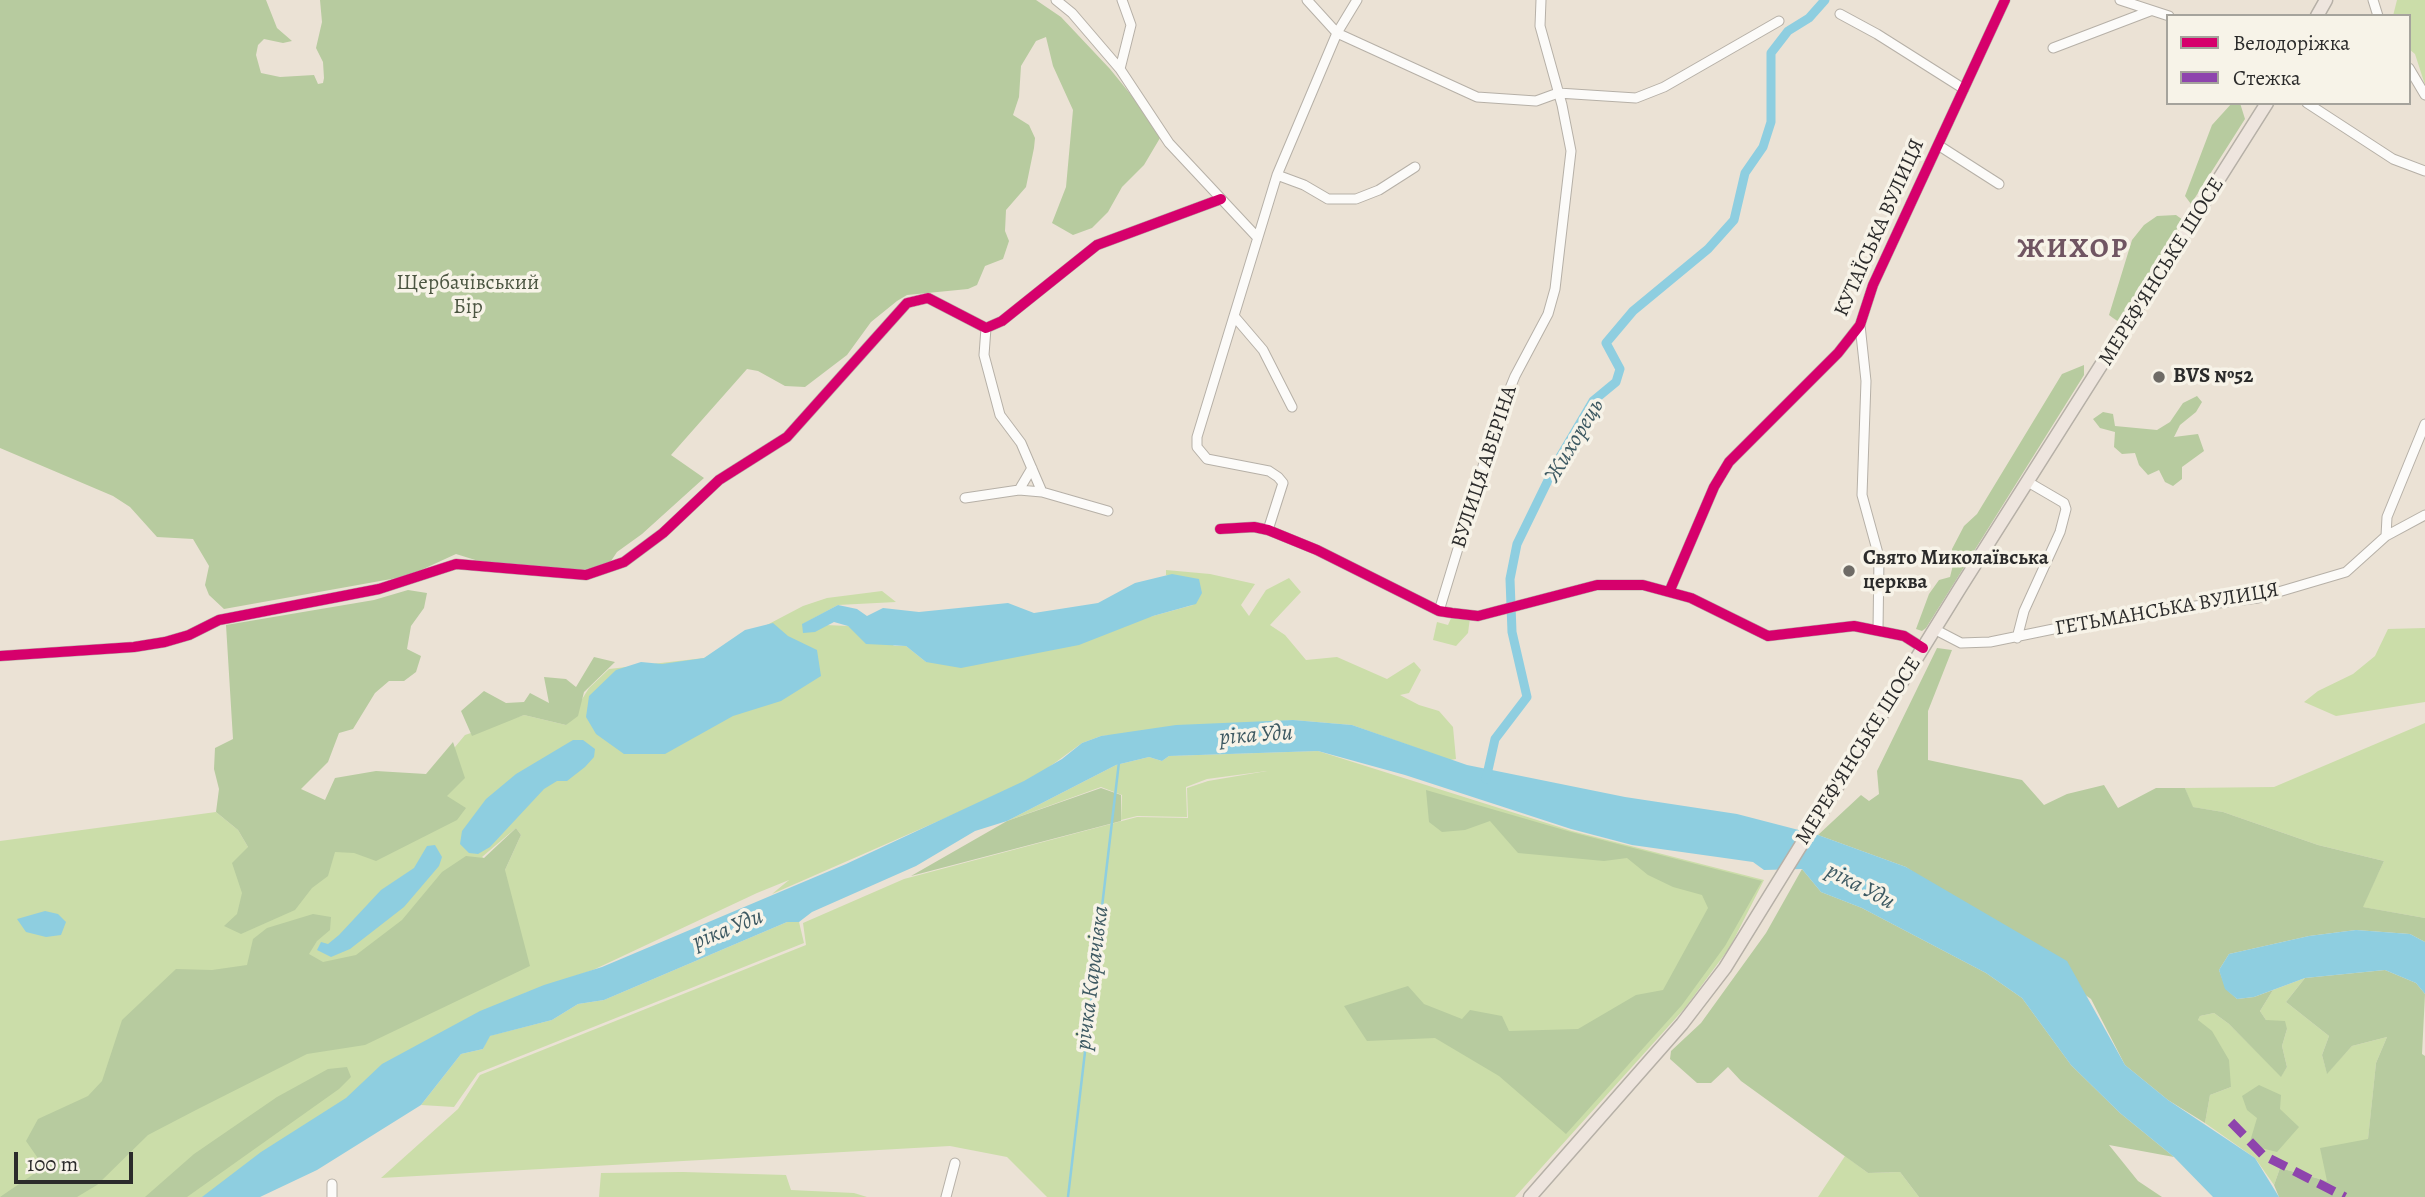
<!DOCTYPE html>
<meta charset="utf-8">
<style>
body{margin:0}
#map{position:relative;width:2425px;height:1197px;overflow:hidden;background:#ebe2d5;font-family:Alegreya,serif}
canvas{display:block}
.legend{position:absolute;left:2166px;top:14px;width:245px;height:91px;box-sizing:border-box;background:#f7f3e8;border:2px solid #a5a39c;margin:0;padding:9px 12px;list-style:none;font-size:21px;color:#2b2b2b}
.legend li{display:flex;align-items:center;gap:14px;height:35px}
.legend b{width:35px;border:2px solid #a5a39c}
.scale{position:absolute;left:14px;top:1152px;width:119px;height:32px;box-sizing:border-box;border:4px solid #2b2b2b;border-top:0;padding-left:9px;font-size:21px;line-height:24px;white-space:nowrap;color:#2b2b2b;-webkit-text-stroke:5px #f7f3e8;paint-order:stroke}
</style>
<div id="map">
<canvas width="2425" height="1197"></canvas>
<ul class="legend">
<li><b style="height:9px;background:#d6006c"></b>Велодоріжка</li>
<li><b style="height:9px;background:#8e44ad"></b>Стежка</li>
</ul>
<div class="scale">100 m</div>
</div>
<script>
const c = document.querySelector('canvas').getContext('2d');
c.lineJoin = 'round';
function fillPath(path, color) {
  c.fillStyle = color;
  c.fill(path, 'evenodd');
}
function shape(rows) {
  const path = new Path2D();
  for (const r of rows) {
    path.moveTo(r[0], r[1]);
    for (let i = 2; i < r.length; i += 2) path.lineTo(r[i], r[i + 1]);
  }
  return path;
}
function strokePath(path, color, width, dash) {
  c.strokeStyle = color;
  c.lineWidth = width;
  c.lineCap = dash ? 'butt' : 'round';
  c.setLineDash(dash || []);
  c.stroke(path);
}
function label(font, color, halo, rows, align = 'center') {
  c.font = font + ' Alegreya,serif';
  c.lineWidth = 7;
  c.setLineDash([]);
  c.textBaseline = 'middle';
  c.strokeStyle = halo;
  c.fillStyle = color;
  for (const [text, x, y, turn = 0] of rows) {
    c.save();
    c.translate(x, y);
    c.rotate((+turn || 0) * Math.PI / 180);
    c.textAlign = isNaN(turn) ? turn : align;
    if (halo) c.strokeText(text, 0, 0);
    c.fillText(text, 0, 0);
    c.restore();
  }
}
const green = shape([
 [2397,0,2425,0,2425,85,2415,54,2409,49,2409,16,2393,16],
 [1166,570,1210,574,1255,584,1241,605,1249,616,1266,590,1289,578,1301,592,1270,625,1285,635,1306,660,1337,657,1387,679,1414,662,1421,670,1409,693,1400,695,1419,705,1439,711,1453,727,1456,759,1450,760,1352,725,1293,720,1101,736,1082,743,1030,781,772,894,789,880,757,893,593,970,525,993,203,1197,0,1197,0,841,216,812,238,830,248,847,243,893,453,757,455,747,465,735,524,715,566,725,589,688,609,669,704,658,803,606,827,598,882,591,896,602,838,605,803,624,848,626,895,646,906,646,926,662,1153,616,1193,605,1197,582,1166,575],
 [516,828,521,835,505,870,482,857],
 [1452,616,1470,618,1468,633,1456,646,1433,640,1437,622,1448,625],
 [2425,628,2425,702,2336,716,2304,702,2318,691,2353,674,2375,656,2388,629],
 [2425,723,2425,918,2362,907,2384,861,2318,845,2223,812,2192,807,2185,788,2274,787],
 [1318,751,1572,831,1764,880,1730,947,1685,1008,1515,1197,1047,1197,1007,1157,950,1146,381,1178,458,1109,480,1075,806,945,803,923,904,879,1137,817,1188,818,1187,788,1208,781,1267,771,1207,779,1186,787,1187,817,1137,816,1121,820,1122,795,1101,787,1007,821,1116,765,1149,757,1162,761,1169,756],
 [787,922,799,922,804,943,478,1073,454,1107,421,1105,461,1054,483,1049,489,1036,552,1020,578,1004,604,1000],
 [2305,978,2286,1002,2329,1036,2322,1055,2327,1073,2352,1046,2387,1037,2376,1063,2368,1140,2327,1181,2280,1168,2274,1185,2255,1158,2205,1123,2210,1095,2231,1087,2198,1020,2200,1016,2214,1013,2229,1024,2281,1076,2287,1067,2282,1046,2287,1029,2266,1020,2260,1011,2273,990],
 [1845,1156,1868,1173,1900,1172,1919,1197,1818,1197],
 [683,1172,786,1175,791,1190,854,1193,867,1197,599,1197,601,1173]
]);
const forest = shape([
 [0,0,266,0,277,28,292,41,283,43,264,39,258,45,256,55,261,73,280,77,314,75,318,84,323,83,324,78,323,62,316,48,322,22,320,0,1036,0,1061,17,1110,69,1140,106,1160,138,1144,165,1122,187,1108,212,1092,228,1073,235,1052,223,1066,187,1073,110,1053,66,1046,37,1036,41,1021,66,1019,97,1013,115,1029,125,1035,138,1034,148,1026,187,1006,210,1005,231,1009,241,1003,259,985,266,977,285,968,289,907,295,897,301,871,322,847,355,805,387,785,386,758,371,747,369,671,455,704,478,642,534,617,552,607,567,575,570,485,563,456,554,408,576,224,609,209,595,205,585,209,566,193,539,157,537,130,507,113,496,0,448],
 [2232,103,2240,103,2245,119,2191,204,2185,196,2212,125],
 [2176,215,2183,220,2119,322,2113,318,2109,315,2132,240,2144,225,2157,216],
 [2084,365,2084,375,1926,628,1922,631,1916,629,1929,594,1939,580,1950,577,1953,565,1952,549,1964,526,1977,514,2062,374],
 [2197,396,2202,402,2196,412,2180,425,2174,437,2198,434,2204,451,2182,467,2182,479,2173,486,2165,482,2159,470,2148,475,2139,465,2135,453,2122,454,2114,447,2115,432,2100,428,2093,419,2103,412,2113,414,2115,426,2157,430,2170,422,2183,403],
 [408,590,427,593,424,608,411,626,407,649,421,656,416,672,404,681,389,681,375,693,353,729,339,733,328,762,301,789,325,800,335,778,376,771,426,774,453,742,465,778,447,796,466,808,457,820,376,861,354,853,335,852,328,876,312,888,295,910,241,934,224,926,237,914,242,893,232,863,248,847,238,830,216,812,219,789,214,769,215,748,233,739,226,625,374,600],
 [1937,648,1952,650,1928,711,1928,760,2022,780,2044,805,2067,794,2104,785,2118,808,2156,788,2185,788,2193,807,2223,812,2318,845,2384,861,2363,907,2425,918,2425,942,2410,934,2356,930,2309,936,2229,954,2219,970,2226,989,2237,999,2254,997,2273,990,2260,1011,2266,1020,2285,1021,2287,1029,2282,1046,2287,1067,2281,1077,2229,1024,2214,1013,2200,1016,2198,1020,2212,1031,2229,1060,2231,1087,2210,1095,2205,1123,2168,1100,2125,1065,2091,999,1906,867,1818,835,1861,795,1869,801,1879,794,1877,771],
 [594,657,615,662,584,692,578,716,566,725,524,715,472,736,461,711,484,691,506,703,524,702,530,693,549,703,544,677,566,679,576,687],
 [1101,788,1121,795,1121,821,911,876,1007,821],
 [1426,790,1571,832,1762,881,1725,946,1682,1005,1566,1134,1499,1076,1435,1038,1367,1041,1344,1006,1408,986,1424,1004,1462,1019,1470,1010,1502,1016,1509,1031,1578,1029,1636,995,1663,990,1708,908,1702,895,1673,887,1648,875,1627,858,1604,861,1518,853,1490,821,1465,830,1442,832,1429,822],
 [516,828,521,835,505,870,530,966,365,1045,307,1054,196,1110,148,1135,97,1185,77,1197,0,1197,44,1167,26,1141,38,1119,88,1096,102,1081,122,1020,176,969,212,970,247,965,253,939,267,928,313,914,331,917,330,930,317,941,309,954,323,962,356,955,402,920,442,872,466,856,484,858],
 [1802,869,1821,892,1862,908,1986,973,2022,998,2071,1065,2120,1113,2174,1157,2109,1145,2138,1181,2162,1197,1919,1197,1900,1172,1868,1173,1741,1081,1728,1067,1711,1083,1697,1083,1670,1059,1671,1051,1701,1023,1766,933],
 [2385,970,2416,983,2425,994,2422,1054,2425,1056,2425,1197,2279,1197,2274,1185,2280,1168,2327,1181,2320,1148,2368,1139,2376,1063,2387,1037,2352,1046,2327,1074,2322,1055,2329,1036,2286,1002,2305,978],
 [347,1067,351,1077,339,1089,187,1197,145,1197,194,1154,277,1097,328,1069],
 [2259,1085,2281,1095,2280,1109,2299,1127,2277,1152,2249,1145,2257,1118,2247,1110,2242,1096]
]);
const water = shape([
 [1172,574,1199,579,1202,593,1196,604,1153,616,1079,645,961,668,926,662,906,646,866,644,848,626,834,622,815,632,803,633,802,624,838,605,857,609,867,616,883,608,919,612,1008,603,1034,613,1098,603,1135,583],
 [773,623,788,636,817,650,821,676,781,701,733,716,665,754,624,754,596,734,586,717,589,696,616,670,641,662,662,664,704,658,745,630],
 [1293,720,1352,725,1467,765,1625,797,1737,814,1818,835,1906,867,2067,961,2125,1065,2168,1100,2255,1158,2279,1197,2213,1197,2174,1157,2120,1113,2071,1065,2022,998,1986,973,1862,908,1821,892,1802,869,1764,870,1753,862,1632,845,1571,829,1405,775,1318,751,1169,756,1162,761,1149,757,1116,765,1007,821,975,831,916,866,812,912,799,922,787,922,604,1000,578,1004,552,1020,490,1036,483,1049,461,1054,421,1105,317,1170,260,1197,202,1197,261,1152,346,1098,382,1064,480,1011,544,985,602,967,846,864,1024,781,1062,759,1082,743,1101,736,1176,725],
 [573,740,583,740,595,749,594,757,585,767,567,781,557,781,544,789,490,847,478,854,469,853,460,844,462,831,486,799,516,774],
 [435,845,442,857,439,866,404,907,350,949,331,957,317,950,321,942,328,944,339,935,381,890,414,868,427,846],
 [45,911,58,914,66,922,61,935,46,937,26,932,17,919],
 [2356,930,2410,934,2425,942,2425,994,2416,983,2385,970,2305,978,2254,997,2237,999,2225,989,2219,970,2229,954,2309,936]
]);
const stream = shape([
 [1068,1197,1119,762]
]);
const canal = shape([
 [1486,779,1495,739,1527,697,1512,632,1510,579,1517,544,1557,462,1593,401,1616,382,1620,369,1606,343,1633,311,1708,249,1734,220,1745,173,1763,147,1771,122,1771,53,1788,31,1809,18,1825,0]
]);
const minor = shape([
 [1056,0,1072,13,1120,69,1169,143,1256,236],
 [1307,0,1337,33,1477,97,1536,101,1558,93,1636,98,1664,87,1779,21],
 [2120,0,2169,16],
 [2373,0,2378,16],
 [1840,14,1877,34,1964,89],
 [2053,48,2150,11],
 [2409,68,2425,95],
 [1120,69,1131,25,1122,0],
 [2307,103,2393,159,2425,171],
 [1938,145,1999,184],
 [1277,175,1304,185,1328,199,1356,199,1379,190,1415,167],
 [1234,316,1263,350,1292,407],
 [1860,325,1866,381,1862,495,1879,557,1878,630],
 [986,328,984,355,1000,415,1021,443,1042,492],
 [1019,490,1032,468],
 [965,498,1019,490,1042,492,1108,511],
 [1220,529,1254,527,1268,530,1317,550,1439,611,1452,613,1478,616,1597,585,1643,585,1691,598,1768,636,1854,626,1904,636,1923,648],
 [1268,530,1283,483,1278,477,1269,471,1207,459,1197,447,1197,437,1277,175,1337,33,1357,0],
 [2386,536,2387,517,2425,424],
 [1670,590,1714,487,1729,462,1838,353,1860,325,1873,285,2005,0],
 [1439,611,1497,420,1515,376,1548,314,1555,289,1571,151,1562,105,1540,26,1541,0],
 [1934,629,1961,643,1990,642,2117,616,2258,598,2346,572,2386,536,2425,515],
 [2017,638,2024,611,2060,532,2066,509,2064,503,2028,482],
 [0,656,134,647,165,642,189,635,219,620,379,589,456,564,586,575,624,562,663,533,719,480,787,437,907,303,928,298,986,328,1002,321,1097,245,1221,199],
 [332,1197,332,1184],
 [946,1197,955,1163]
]);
const highway = shape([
 [2317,16,2326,0],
 [1530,1197,1682,1024,1725,968,1960,588,2267,103]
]);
const quiet = shape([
 [2231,1122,2263,1155,2345,1197]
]);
const cycleway = shape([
 [1220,529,1254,527,1268,530,1317,550,1439,611,1452,613,1478,616,1597,585,1643,585,1691,598,1768,636,1854,626,1904,636,1923,648],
 [1670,590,1714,487,1729,462,1838,353,1860,325,1873,285,2005,0],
 [0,656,134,647,165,642,189,635,219,620,379,589,456,564,586,575,624,562,663,533,719,480,787,437,907,303,928,298,986,328,1002,321,1097,245,1221,199]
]);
const markers = [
 [2159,377,7,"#6e6b66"],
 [1849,571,7,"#6e6b66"]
];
const streetNames = [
 ["КУТАЇСЬКА ВУЛИЦЯ",1880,228,-66],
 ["МЕРЕФ'ЯНСЬКЕ ШОСЕ",2162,272,-58],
 ["ВУЛИЦЯ АВЕРІНА",1485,467,-72],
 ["ГЕТЬМАНСЬКА ВУЛИЦЯ",2167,610,-10],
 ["МЕРЕФ'ЯНСЬКЕ ШОСЕ",1859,751,-58]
];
const parkNames = [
 ["Щербачівський",468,284],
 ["Бір",468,308]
];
const poiNames = [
 ["BVS №52",2173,377],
 ["Свято Миколаївська",1863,559],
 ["церква",1863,583]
];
const waterNames = [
 ["Жихорець",1575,441,-59],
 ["ріка Уди",1256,736,-4],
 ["ріка Уди",1860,887,28],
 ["ріка Уди",728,930,-22],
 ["річка Карачівка",1093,978,-83]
];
const districtNames = [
 ["ЖИХОР",2073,250]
];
fillPath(green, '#cbdda9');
fillPath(forest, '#b7cb9f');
fillPath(water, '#8ecee0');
strokePath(stream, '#8ecee0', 2.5);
strokePath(canal, '#8ecee0', 9);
strokePath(minor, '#b6b0a7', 11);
strokePath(highway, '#b6b0a7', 15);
strokePath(minor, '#fcfbf9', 9);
strokePath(highway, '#eee5de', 12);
strokePath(quiet, '#8e44ad', 9, [18, 9]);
strokePath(cycleway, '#d6006c', 10);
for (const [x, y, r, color] of markers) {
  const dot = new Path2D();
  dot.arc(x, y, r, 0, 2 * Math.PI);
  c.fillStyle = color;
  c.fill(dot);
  strokePath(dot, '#f7f3e8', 2.5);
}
label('21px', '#2b2b2b', '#f7f3e8', streetNames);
label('21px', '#4c5642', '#f7f3e8', parkNames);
label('bold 21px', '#2b2b2b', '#f7f3e8', poiNames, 'left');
label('italic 23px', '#3d5962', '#f7f3e8', waterNames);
c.letterSpacing = '2px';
label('bold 28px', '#705562', '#f7f3e8', districtNames);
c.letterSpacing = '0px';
</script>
